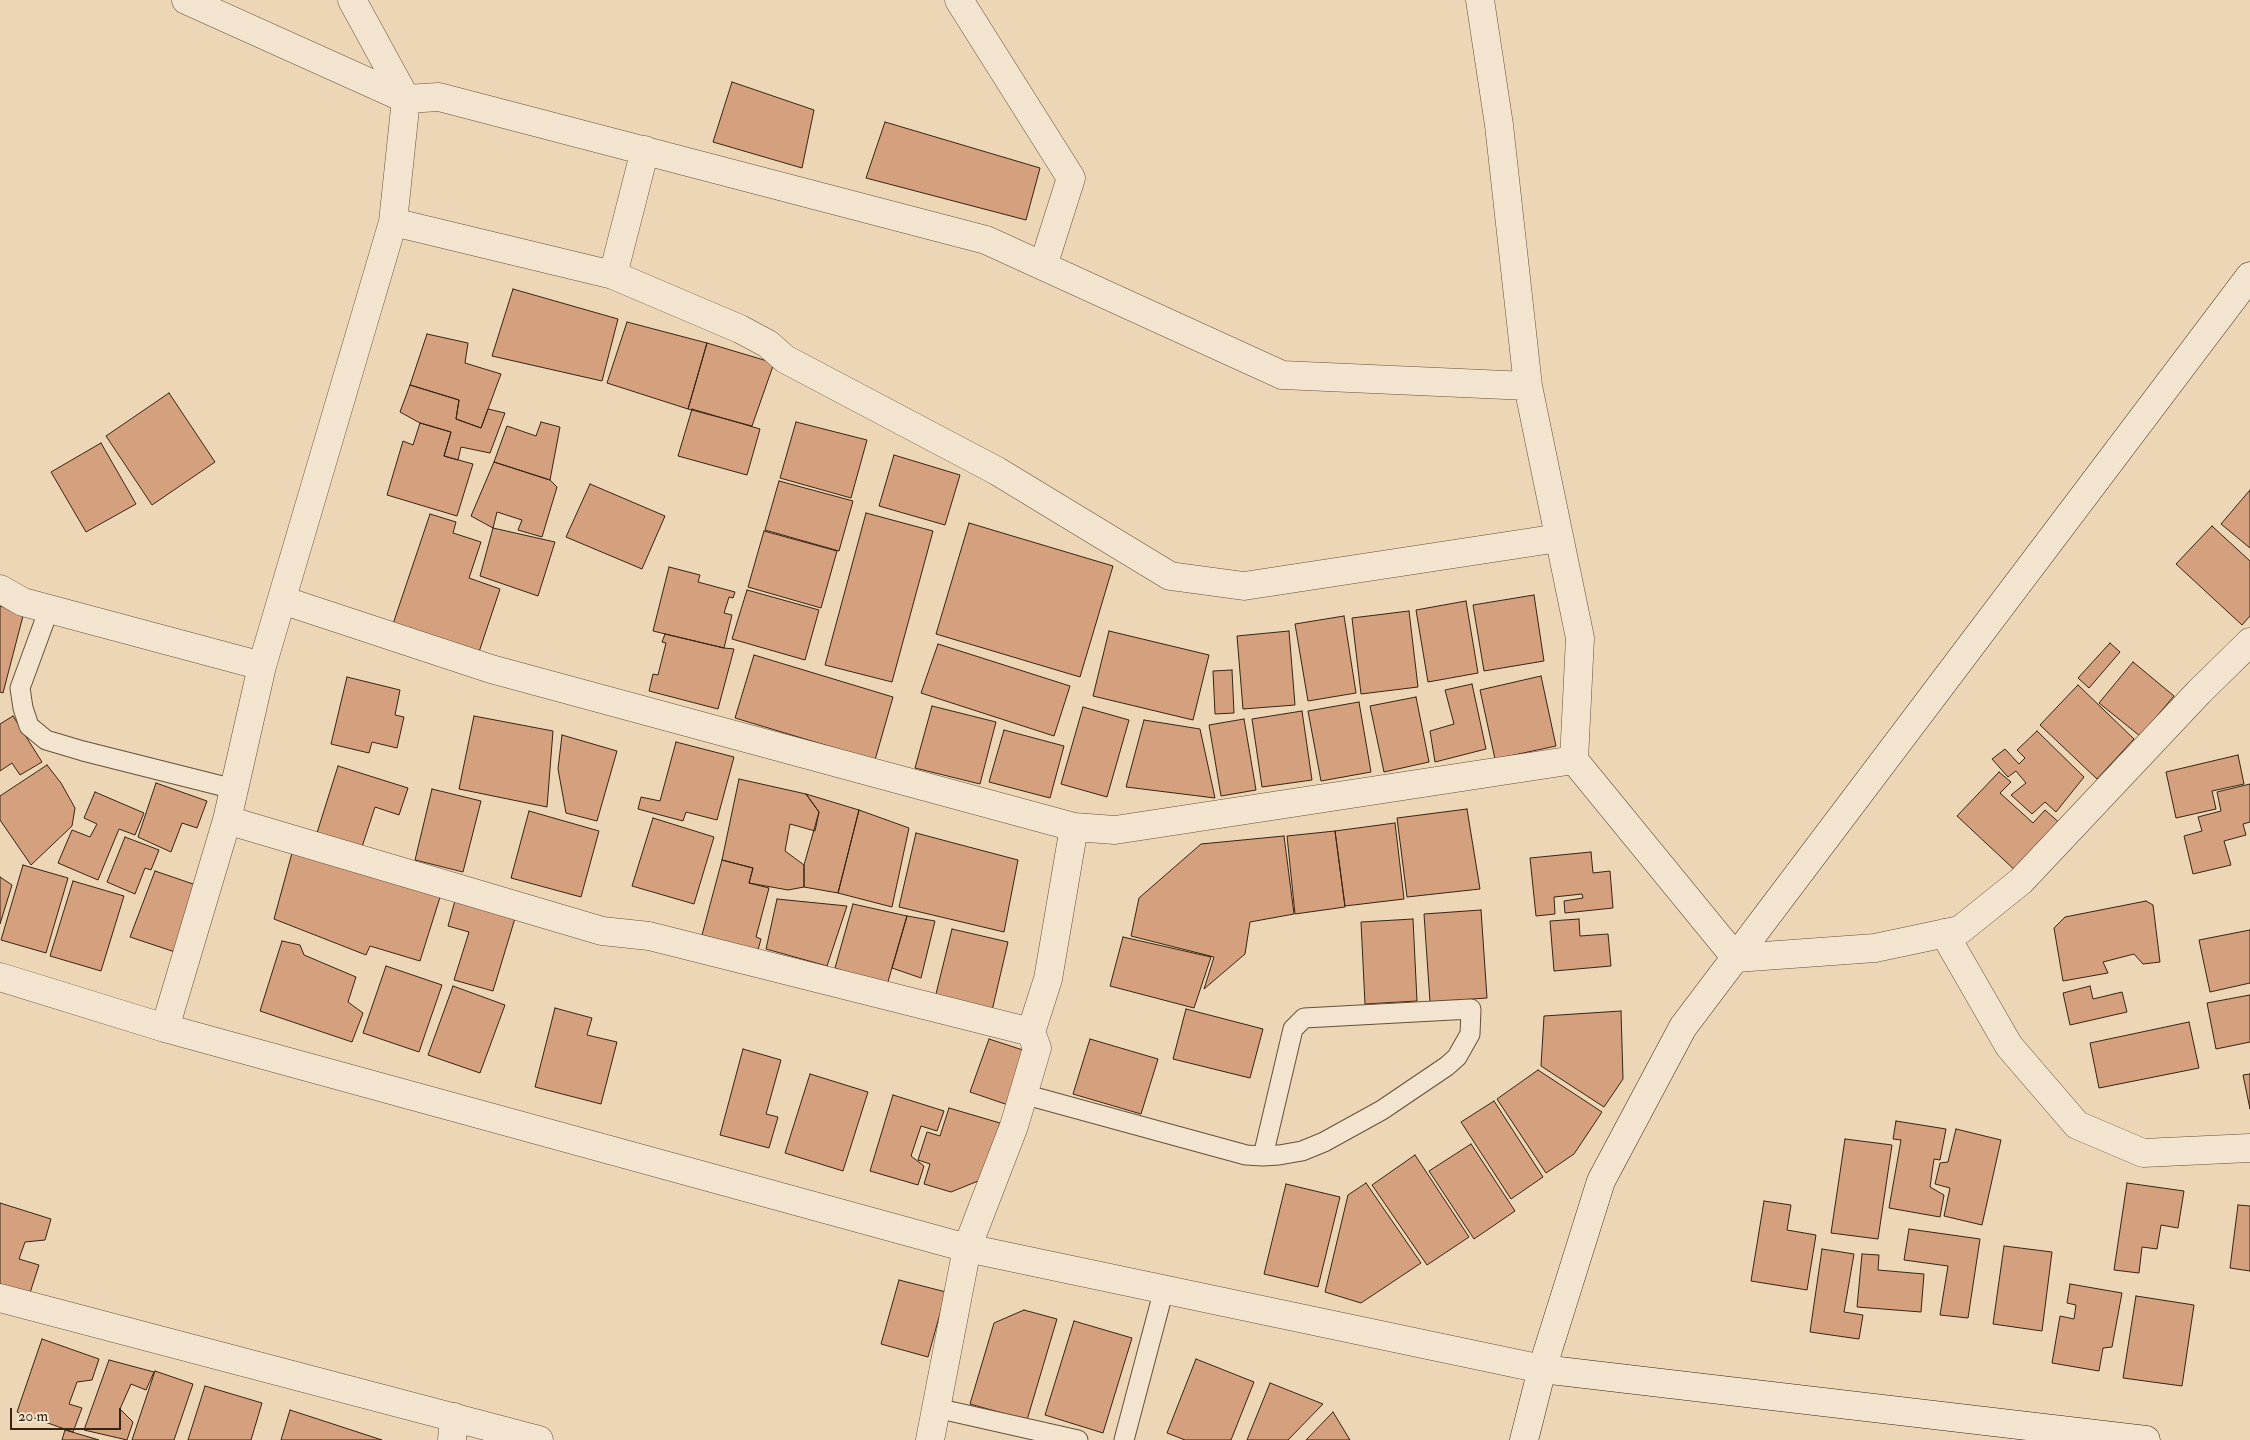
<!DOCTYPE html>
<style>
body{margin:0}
#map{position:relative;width:2250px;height:1440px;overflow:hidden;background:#ecd6b5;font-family:"IM FELL Double Pica",serif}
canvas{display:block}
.scale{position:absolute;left:10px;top:1408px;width:111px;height:22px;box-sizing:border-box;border:2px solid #372413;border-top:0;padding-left:6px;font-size:15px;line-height:18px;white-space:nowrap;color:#372413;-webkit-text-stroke:4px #f3e4cf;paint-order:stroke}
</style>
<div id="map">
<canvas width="2250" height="1440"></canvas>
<div class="scale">20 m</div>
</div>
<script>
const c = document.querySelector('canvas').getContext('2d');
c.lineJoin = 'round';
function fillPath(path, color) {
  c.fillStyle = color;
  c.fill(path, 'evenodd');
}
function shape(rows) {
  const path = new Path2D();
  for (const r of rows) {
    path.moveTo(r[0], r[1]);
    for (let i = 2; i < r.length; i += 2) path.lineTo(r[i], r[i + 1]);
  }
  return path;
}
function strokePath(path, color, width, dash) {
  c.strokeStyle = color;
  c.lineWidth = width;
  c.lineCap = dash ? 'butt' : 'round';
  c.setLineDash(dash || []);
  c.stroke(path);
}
const building = shape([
 [732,82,814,110,802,168,713,142,732,82],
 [885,122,1040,168,1026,220,866,178,885,122],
 [513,289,618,319,602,381,492,356,513,289],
 [627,322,707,343,688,409,607,383,627,322],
 [427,334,468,343,465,363,501,374,481,428,456,419,459,400,410,385,427,334],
 [707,343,774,363,752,426,688,409,707,343],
 [410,385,459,400,456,419,481,428,488,409,505,413,490,453,461,447,458,460,444,456,451,432,420,423,400,412,410,385],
 [169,393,215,462,152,505,106,436,169,393],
 [692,409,760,429,747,475,678,456,692,409],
 [541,422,560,427,550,480,494,462,507,426,536,436,541,422],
 [796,422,867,440,851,498,780,478,796,422],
 [420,423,451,432,444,456,473,464,457,516,387,495,403,441,413,445,420,423],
 [101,443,136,504,86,532,51,472,101,443],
 [894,455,960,475,945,525,879,506,894,455],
 [494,462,550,480,557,487,542,537,518,530,522,520,497,512,493,528,471,516,494,462],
 [779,481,853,501,839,551,765,530,779,481],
 [590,484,665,516,642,569,566,537,590,484],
 [2250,490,2250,548,2221,524,2250,490],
 [866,513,933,531,892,682,825,665,866,513],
 [430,514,456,522,453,533,481,542,469,578,500,589,479,652,393,624,430,514],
 [969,523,1113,566,1080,677,936,634,969,523],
 [2212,526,2250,561,2250,616,2242,625,2176,564,2212,526],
 [493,528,555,542,538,596,480,576,493,528],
 [764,531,837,551,821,608,748,587,764,531],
 [669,567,700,575,698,582,735,592,733,598,729,597,724,613,732,615,724,648,653,631,669,567],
 [747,590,819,610,805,660,732,639,747,590],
 [1534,595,1544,661,1484,671,1473,605,1534,595],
 [1466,601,1478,673,1428,682,1416,610,1466,601],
 [0,606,24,612,3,693,0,692,0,606],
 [1409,611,1418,687,1361,694,1352,618,1409,611],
 [1344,616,1356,693,1308,701,1295,624,1344,616],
 [1109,631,1209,655,1193,720,1093,696,1109,631],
 [1289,631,1295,705,1243,709,1237,636,1289,631],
 [665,634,724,648,734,649,718,709,649,691,653,674,658,675,666,643,662,642,665,634],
 [2110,643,2120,652,2089,688,2078,678,2110,643],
 [938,644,1070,686,1054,736,921,693,938,644],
 [754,655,893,697,875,760,735,718,754,655],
 [2133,662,2174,696,2140,736,2099,703,2133,662],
 [1232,670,1234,713,1215,714,1213,671,1232,670],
 [1541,676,1556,746,1495,759,1480,690,1541,676],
 [347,677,400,690,395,715,404,717,397,748,372,742,369,753,331,744,347,677],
 [1472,684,1486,749,1435,762,1430,731,1454,724,1445,690,1472,684],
 [2078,685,2134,739,2097,779,2040,725,2078,685],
 [1416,697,1429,762,1384,772,1370,706,1416,697],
 [1359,702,1371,772,1321,781,1308,711,1359,702],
 [932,706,996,722,980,784,915,768,932,706],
 [1083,707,1129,720,1107,797,1061,784,1083,707],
 [1302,711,1312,780,1262,787,1252,719,1302,711],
 [13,716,42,762,20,775,12,763,0,771,0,724,13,716],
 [474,716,553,731,547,807,459,789,474,716],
 [1244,719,1256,790,1221,796,1209,725,1244,719],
 [1144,720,1200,729,1215,798,1126,787,1144,720],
 [1004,730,1064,746,1050,798,989,782,1004,730],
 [2037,731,2084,777,2056,812,2045,802,2032,814,2011,795,2026,783,2016,771,2008,777,1992,759,2005,749,2019,764,2025,758,2017,750,2037,731],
 [562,735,617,751,597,821,566,813,558,769,562,735],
 [676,742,734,757,717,820,686,812,683,821,638,809,641,797,660,801,676,742],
 [2238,755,2244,784,2212,791,2216,809,2176,818,2166,772,2238,755],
 [47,765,61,783,75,808,72,826,31,865,0,820,0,796,47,765],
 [338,766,408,788,399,815,375,807,361,850,316,836,338,766],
 [1999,772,2011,782,2000,793,2033,823,2045,810,2063,826,2018,873,1957,816,1999,772],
 [739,779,806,794,819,812,815,831,790,824,785,851,804,865,804,887,788,890,749,883,753,868,722,860,739,779],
 [156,783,207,801,197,828,182,823,171,852,138,837,156,783],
 [2250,784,2250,822,2243,824,2246,835,2224,841,2231,865,2193,874,2184,836,2202,831,2198,817,2221,811,2217,792,2250,784],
 [432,789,481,801,463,872,415,860,432,789],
 [95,792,144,813,135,835,119,829,98,880,58,863,72,830,90,837,97,824,84,818,95,792],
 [806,794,859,810,838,893,804,887,804,865,819,812,806,794],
 [1467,809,1480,889,1407,897,1397,818,1467,809],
 [859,810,909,828,892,907,838,893,859,810],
 [529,811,599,831,581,897,511,878,529,811],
 [653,818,714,837,694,904,632,886,653,818],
 [1395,823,1404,899,1345,906,1335,831,1395,823],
 [1335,831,1345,907,1295,914,1287,836,1335,831],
 [916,833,1018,860,1004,932,899,907,916,833],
 [1284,836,1294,914,1250,922,1245,954,1204,989,1214,957,1131,936,1139,898,1201,844,1284,836],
 [125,837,159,850,151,870,145,868,135,894,107,882,125,837],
 [1591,852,1593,873,1610,871,1613,908,1565,913,1564,901,1583,898,1582,894,1554,897,1555,914,1536,916,1530,858,1591,852],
 [292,853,441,894,420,961,370,946,366,955,274,919,292,853],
 [722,860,753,868,749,883,769,888,756,937,761,939,758,950,702,935,722,860],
 [23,865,68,878,46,953,1,940,23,865],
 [155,871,199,886,178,953,130,937,155,871],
 [0,877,12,885,0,924,0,877],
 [73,881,124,896,101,971,50,956,73,881],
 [456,897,516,915,493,991,454,980,469,932,448,926,456,897],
 [777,899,847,906,827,966,766,949,777,899],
 [2146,901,2153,905,2160,962,2143,964,2134,954,2103,962,2108,973,2063,981,2054,928,2065,917,2146,901],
 [853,904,907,916,887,985,835,968,853,904],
 [1481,910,1487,998,1430,1002,1424,914,1481,910],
 [907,916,935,921,921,978,892,968,907,916],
 [1413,919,1417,1001,1365,1004,1361,922,1413,919],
 [1579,919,1580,936,1608,934,1611,966,1554,971,1550,921,1579,919],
 [952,929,1008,942,991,1015,934,1002,952,929],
 [2250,930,2250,983,2210,992,2199,940,2250,930],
 [1123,937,1211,957,1194,1008,1110,986,1123,937],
 [282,941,300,945,304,955,356,977,348,1002,363,1013,352,1042,260,1011,282,941],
 [386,966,442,985,419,1052,363,1033,386,966],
 [453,986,505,1005,480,1073,428,1055,453,986],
 [2090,986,2093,999,2122,992,2127,1012,2070,1025,2063,993,2090,986],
 [2250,995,2250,1042,2216,1049,2207,1003,2250,995],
 [555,1008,592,1018,587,1035,617,1042,601,1104,535,1087,555,1008],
 [1186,1009,1263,1029,1250,1078,1173,1059,1186,1009],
 [1621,1011,1623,1079,1604,1107,1541,1066,1544,1016,1621,1011],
 [2189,1022,2199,1068,2099,1088,2090,1043,2189,1022],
 [989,1039,1032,1053,1014,1107,970,1092,989,1039],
 [1090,1039,1158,1059,1141,1114,1073,1094,1090,1039],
 [743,1049,781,1060,766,1114,778,1117,769,1148,720,1135,743,1049],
 [1538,1070,1602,1112,1574,1154,1546,1173,1497,1099,1538,1070],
 [810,1074,868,1092,843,1171,785,1153,810,1074],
 [2250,1074,2250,1109,2243,1075,2250,1074],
 [893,1095,944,1111,937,1131,921,1126,911,1156,924,1166,918,1185,870,1171,893,1095],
 [1494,1101,1543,1177,1511,1199,1461,1122,1494,1101],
 [949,1108,1000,1123,983,1179,951,1192,924,1184,930,1164,918,1160,927,1132,940,1136,949,1108],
 [1896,1121,1946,1129,1940,1160,1934,1159,1930,1187,1944,1195,1940,1217,1889,1208,1901,1140,1893,1139,1896,1121],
 [1956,1129,2001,1140,1982,1225,1944,1216,1950,1188,1935,1184,1940,1163,1948,1162,1956,1129],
 [1845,1139,1892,1145,1878,1239,1831,1233,1845,1139],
 [1471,1144,1515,1211,1474,1239,1429,1171,1471,1144],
 [1415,1155,1469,1237,1427,1265,1372,1185,1415,1155],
 [1366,1183,1421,1263,1361,1303,1325,1292,1348,1195,1366,1183],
 [2127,1183,2184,1191,2178,1228,2161,1225,2157,1249,2142,1247,2139,1273,2114,1270,2127,1183],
 [1286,1184,1340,1197,1318,1287,1264,1274,1286,1184],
 [1764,1201,1791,1205,1787,1230,1816,1235,1807,1290,1751,1281,1764,1201],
 [0,1203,51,1219,45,1240,25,1242,19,1259,39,1265,29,1296,0,1288,0,1203],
 [2238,1205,2250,1206,2250,1271,2230,1268,2238,1205],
 [1909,1229,1980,1239,1968,1318,1940,1315,1948,1266,1904,1260,1909,1229],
 [2004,1246,2052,1252,2042,1331,1993,1324,2004,1246],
 [1822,1249,1854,1254,1844,1312,1863,1315,1859,1339,1810,1332,1822,1249],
 [1862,1254,1879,1255,1878,1270,1924,1274,1921,1312,1857,1307,1862,1254],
 [899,1280,946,1292,928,1357,881,1344,899,1280],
 [2070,1284,2122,1293,2112,1347,2103,1348,2099,1371,2052,1363,2060,1316,2074,1319,2076,1305,2067,1303,2070,1284],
 [2136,1296,2194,1305,2182,1386,2123,1378,2136,1296],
 [1024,1310,1057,1319,1027,1420,970,1404,994,1323,1024,1310],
 [1074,1321,1132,1338,1103,1433,1045,1415,1074,1321],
 [42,1339,99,1359,92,1380,77,1382,69,1404,82,1408,73,1432,17,1412,42,1339],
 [1196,1359,1254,1382,1231,1440,1185,1440,1167,1433,1196,1359],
 [109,1360,154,1372,146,1390,131,1384,120,1409,133,1422,127,1440,84,1430,109,1360],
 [155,1371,193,1384,174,1440,132,1440,155,1371],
 [1270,1383,1323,1404,1288,1440,1247,1440,1270,1383],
 [205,1386,262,1403,251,1440,188,1440,205,1386],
 [290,1410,382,1440,281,1440,290,1410],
 [1333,1412,1350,1440,1306,1440,1333,1412],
 [65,1430,99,1440,62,1440,65,1430]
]);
const lane = shape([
 [49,609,20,688,23,708,29,726,46,740,83,751,234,789],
 [1023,1094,1246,1155,1263,1156,1279,1155,1302,1151,1324,1142,1382,1110,1447,1066,1457,1057,1470,1034,1471,1009,1304,1018,1293,1029,1263,1156],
 [936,1408,1078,1440],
 [1124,1440,1164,1289]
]);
const street = shape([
 [186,0,406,99,439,97,986,240,1282,375,1528,386],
 [959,0,1071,178,1043,266],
 [1480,0,1499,125,1528,386,1580,638,1574,760,1736,958,1875,948,1960,930,2021,881,2199,692,2250,642],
 [645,150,613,275,740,329,768,344,785,359,997,471,1170,576,1244,586,1559,538],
 [393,222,613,275],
 [0,589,23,602,262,666],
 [282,600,491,669,1074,827,1115,830,1574,760],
 [227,820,602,931,649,936,1031,1032],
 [1944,933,2009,1046,2077,1125,2143,1153,2250,1148],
 [0,977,165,1028,967,1248,1542,1369],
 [165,1028,227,820,262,666,393,222,406,99,352,0],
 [0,1298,539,1440],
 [452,1440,454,1417],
 [930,1440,967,1248,1014,1126,1037,1048,1031,1032,1048,979,1074,827]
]);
const secondary = shape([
 [1542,1369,2146,1440],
 [1524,1440,1542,1369,1601,1181,1683,1027,2250,276]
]);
fillPath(building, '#d5a07d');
strokePath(building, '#372413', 1);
strokePath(lane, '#64503c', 21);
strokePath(street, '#64503c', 29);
strokePath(secondary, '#372413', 29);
strokePath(lane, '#f3e4cf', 19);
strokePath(street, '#f3e4cf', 28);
strokePath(secondary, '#f3e4cf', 28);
</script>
